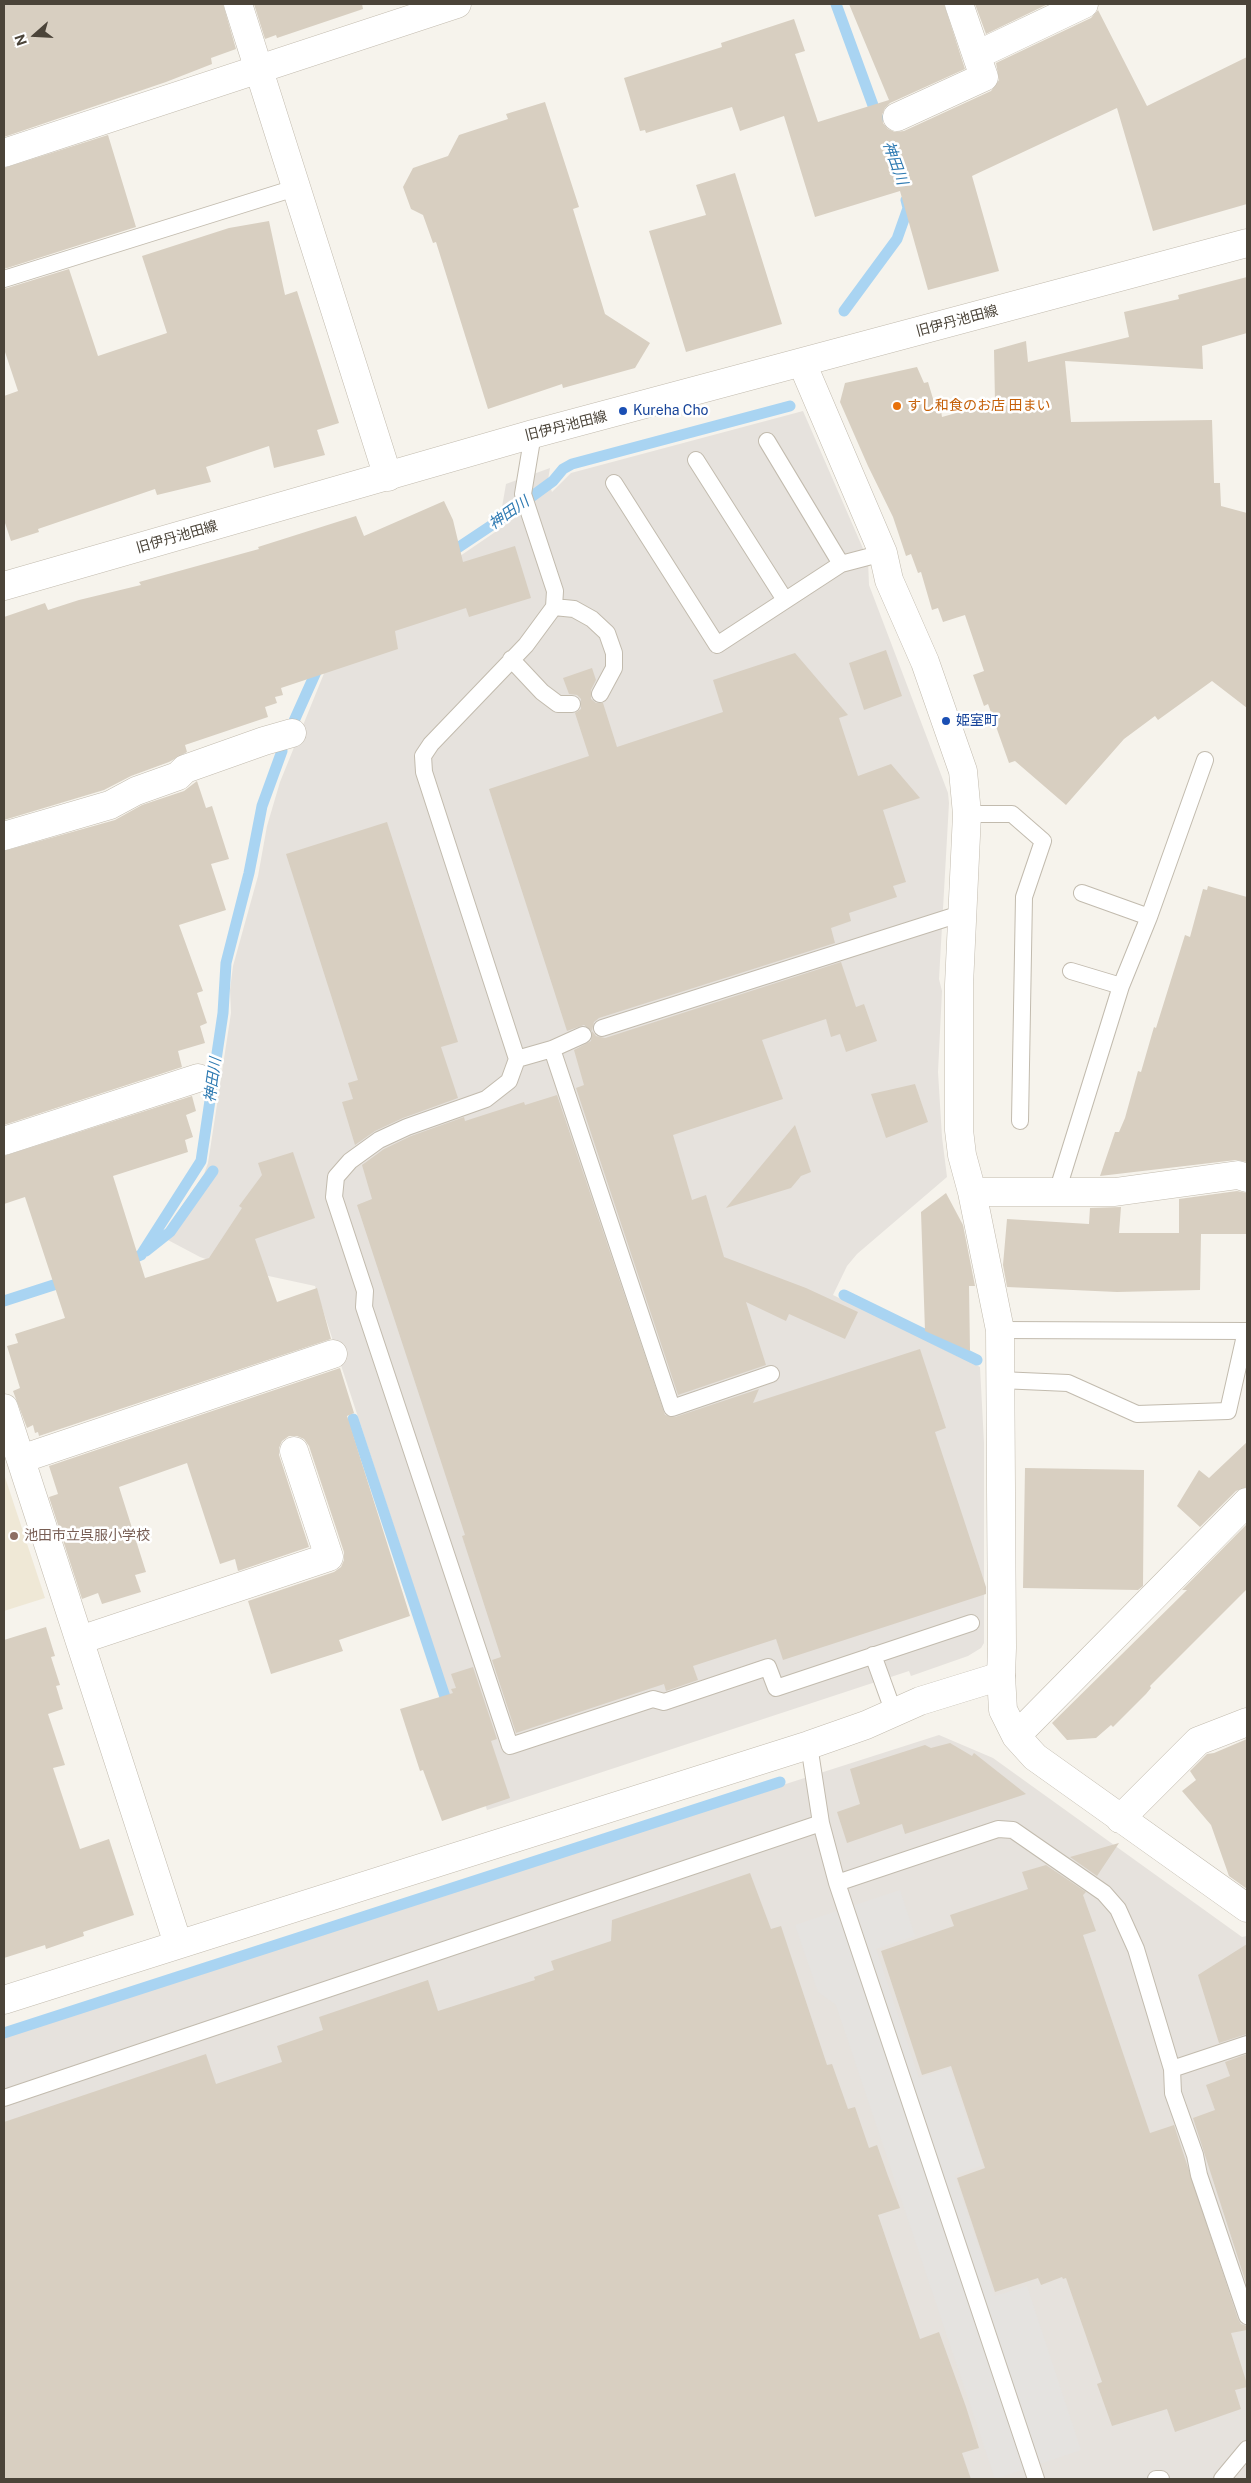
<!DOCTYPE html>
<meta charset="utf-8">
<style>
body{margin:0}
#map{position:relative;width:1251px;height:2483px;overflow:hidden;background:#f6f3ec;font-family:"Public Sans",sans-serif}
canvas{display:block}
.frame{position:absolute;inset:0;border:5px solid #4b4439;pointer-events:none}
.north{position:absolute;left:10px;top:10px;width:50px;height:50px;-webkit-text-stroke:4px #fff;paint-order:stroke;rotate:251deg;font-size:14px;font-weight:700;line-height:20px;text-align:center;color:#4b4439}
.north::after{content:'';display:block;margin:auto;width:18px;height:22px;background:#4b4439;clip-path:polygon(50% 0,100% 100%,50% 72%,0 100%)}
</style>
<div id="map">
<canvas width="1251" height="2483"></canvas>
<div class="frame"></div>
<div class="north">N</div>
</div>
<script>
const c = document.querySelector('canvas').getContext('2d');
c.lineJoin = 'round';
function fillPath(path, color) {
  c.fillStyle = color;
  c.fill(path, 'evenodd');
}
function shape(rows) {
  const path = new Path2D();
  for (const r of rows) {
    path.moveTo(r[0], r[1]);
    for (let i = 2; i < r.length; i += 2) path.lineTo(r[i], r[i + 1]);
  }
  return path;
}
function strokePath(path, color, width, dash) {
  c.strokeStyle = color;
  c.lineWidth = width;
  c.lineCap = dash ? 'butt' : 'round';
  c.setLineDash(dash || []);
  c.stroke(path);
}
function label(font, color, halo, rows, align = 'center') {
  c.font = font + ' "Public Sans","Noto Sans JP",sans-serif';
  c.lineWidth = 5;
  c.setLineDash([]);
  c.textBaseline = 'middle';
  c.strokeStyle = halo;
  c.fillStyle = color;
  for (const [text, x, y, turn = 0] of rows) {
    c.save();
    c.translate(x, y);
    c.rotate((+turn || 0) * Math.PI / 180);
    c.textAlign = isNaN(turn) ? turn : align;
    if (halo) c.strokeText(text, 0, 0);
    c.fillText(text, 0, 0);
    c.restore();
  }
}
const industrial = shape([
 [803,411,868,560,869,585,948,793,949,803,939,979,942,991,938,1072,942,1137,947,1177,857,1254,847,1266,833,1295,980,1367,984,1443,984,1643,981,1648,968,1656,911,1676,909,1671,487,1810,315,1286,236,1269,200,1257,166,1239,177,1229,168,1226,204,1174,208,1163,231,1013,230,990,233,966,258,876,267,826,280,782,327,666,460,556,507,524,502,507,506,484,550,468,548,480,552,492,571,473],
 [939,1735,993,1758,1242,1937,1247,1936,1247,2479,4,2479,4,2034]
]);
const education = shape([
 [4,1474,45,1598,4,1611]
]);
const parking = shape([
 [900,1890,915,1936,876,1949,919,2078,950,2068,983,2165,955,2175,995,2296,1027,2286,1081,2450,995,2479,836,2005,818,1992,795,1925]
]);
const stream = shape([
 [836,4,878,119],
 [844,311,897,239,908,208,906,200],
 [447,555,501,519,553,481,563,469,572,464,790,406],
 [294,721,320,663],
 [146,1251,170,1232,213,1171],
 [124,1262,141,1255,201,1161,223,1013,226,963,249,873,262,806,282,751],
 [844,1295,977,1360],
 [4,1301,69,1280],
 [353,1419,449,1709],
 [4,2033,780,1782]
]);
const building = shape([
 [4,4,223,4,236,49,211,58,212,64,166,82,4,137],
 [254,4,362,4,363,9,277,38,276,35,265,39],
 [849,4,944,4,965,69,890,103,885,108,882,115,883,123,888,129,895,132,904,131,991,91,999,80,996,63,1091,18,1098,10,1147,106,1247,57,1247,204,1153,231,1117,108,972,176,999,271,928,290,900,191,815,217,784,116,740,131,732,107,646,133,645,130,640,131,624,78,722,47,721,43,794,19,805,51,795,54,818,122,889,100],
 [975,4,1048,4,986,34],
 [545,102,579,207,573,209,605,314,650,343,635,368,563,388,562,384,488,409,436,242,433,243,423,215,411,209,403,187,413,168,448,156,459,135,508,119,506,114],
 [108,135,136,227,4,269,4,168],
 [735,173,782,324,686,352,649,231,706,215,696,185],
 [269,221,285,295,297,291,339,423,317,430,325,455,274,468,269,446,206,467,211,482,157,495,155,489,38,529,39,532,11,541,4,520,4,396,18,391,4,349,4,289,69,269,98,356,167,333,142,256,229,228],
 [1247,277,1247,333,1202,346,1203,369,1065,361,1071,422,1212,420,1214,483,1220,483,1221,506,1247,513,1247,708,1212,681,1158,720,1155,716,1124,739,1066,805,1015,761,1009,763,988,704,984,706,973,675,984,671,965,615,943,622,938,608,932,610,921,572,918,573,911,554,906,556,893,517,868,466,840,402,845,383,917,367,924,383,928,382,937,412,941,411,942,417,995,402,994,350,1026,341,1028,362,1129,337,1124,312,1179,299,1178,295],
 [444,501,453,520,463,562,515,546,531,598,469,617,466,608,395,631,398,649,281,688,283,695,275,697,277,703,265,707,268,717,185,745,187,752,169,762,131,776,104,790,4,820,4,617,45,603,48,610,79,600,141,585,139,582,259,549,258,547,356,516,364,536],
 [886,650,902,696,864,710,849,663],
 [795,653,848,715,839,718,858,776,891,764,920,798,883,810,906,882,893,886,897,897,849,913,851,921,831,928,835,943,599,1018,594,1022,592,1031,596,1036,605,1038,841,962,856,1007,864,1004,877,1041,846,1052,840,1034,831,1037,826,1019,762,1040,783,1099,673,1135,692,1200,706,1195,724,1257,806,1288,858,1312,845,1339,789,1314,786,1321,746,1302,766,1365,678,1395,576,1088,584,1085,574,1050,591,1041,592,1031,584,1025,567,1031,489,789,589,756,575,713,581,709,581,699,577,695,569,694,563,678,592,668,596,680,591,690,591,699,596,703,603,703,617,747,723,712,713,680],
 [197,781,206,808,212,806,229,859,211,864,226,910,179,925,203,991,197,993,207,1023,200,1026,205,1043,178,1051,182,1067,4,1125,4,851,115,820,142,805,184,791],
 [387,822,458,1042,441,1047,458,1098,403,1118,375,1131,355,1145,342,1102,353,1099,348,1083,358,1080,286,854],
 [1208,886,1247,897,1247,1162,1236,1160,1100,1176,1115,1132,1119,1132,1125,1118,1138,1071,1141,1072,1154,1027,1156,1028,1185,935,1190,937,1203,889,1207,890],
 [915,1084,928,1122,886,1138,871,1094],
 [557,1095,665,1415,675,1417,759,1389,753,1403,920,1349,946,1428,935,1432,986,1587,986,1594,783,1660,776,1639,693,1666,698,1680,666,1691,664,1684,516,1733,492,1660,501,1657,462,1536,465,1535,357,1205,372,1199,362,1165,384,1149,411,1136,464,1117,465,1121,524,1102,525,1105],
 [192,1096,196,1111,186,1115,193,1137,185,1140,188,1152,113,1176,145,1278,209,1258,242,1208,239,1206,262,1175,258,1163,293,1152,315,1218,255,1239,277,1302,317,1288,331,1339,39,1436,38,1432,35,1433,33,1425,27,1428,16,1399,13,1391,20,1388,7,1346,18,1343,15,1334,65,1318,25,1197,4,1204,4,1156],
 [795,1125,811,1172,801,1176,791,1188,726,1208],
 [1237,1191,1247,1193,1247,1234,1201,1234,1200,1290,1117,1292,1007,1287,1003,1265,1007,1219,1089,1224,1090,1208,1121,1207,1119,1233,1179,1233,1179,1199],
 [946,1193,963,1225,975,1286,969,1286,970,1351,925,1331,921,1212],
 [340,1368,354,1413,347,1416,410,1616,339,1640,343,1651,271,1674,248,1601,334,1572,341,1567,344,1560,344,1552,309,1446,304,1439,297,1436,289,1436,282,1441,279,1448,279,1455,309,1547,238,1571,235,1559,220,1564,187,1463,119,1487,146,1572,135,1575,141,1592,102,1604,98,1593,82,1599,49,1497,58,1494,49,1466],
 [1247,1442,1247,1487,1236,1491,1200,1527,1177,1506,1199,1470,1209,1478],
 [1025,1468,1144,1470,1143,1586,1138,1590,1023,1588],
 [1247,1524,1247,1589,1150,1686,1151,1688,1146,1694,1113,1727,1111,1725,1096,1738,1067,1740,1052,1723,1187,1590,1182,1590],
 [46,1627,55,1656,51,1657,60,1685,56,1686,63,1709,48,1714,65,1765,53,1768,80,1849,109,1839,134,1915,83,1932,84,1936,46,1949,45,1945,4,1958,4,1640],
 [473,1667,497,1739,491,1741,510,1798,442,1821,423,1770,420,1771,400,1709,453,1693,451,1689,456,1688,451,1674],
 [1247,1739,1247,1889,1229,1876,1211,1825,1182,1791,1196,1780,1190,1771,1207,1754,1214,1753],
 [950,1743,972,1756,974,1753,1026,1794,905,1834,902,1824,847,1843,837,1812,860,1804,850,1769,925,1745,931,1748],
 [1119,1843,1097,1876,1070,1857],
 [1046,1865,1086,1892,1083,1895,1096,1931,1083,1935,1150,2133,1174,2125,1238,2319,1241,2324,1247,2326,1247,2330,1231,2333,1247,2384,1247,2387,1235,2390,1241,2409,1175,2432,1167,2409,1112,2426,1097,2384,1102,2382,1066,2278,1063,2279,1062,2277,1041,2285,1038,2278,995,2292,957,2178,985,2168,951,2066,922,2075,881,1951,954,1926,950,1915,1028,1889,1022,1872],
 [750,1873,771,1929,781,1926,827,2065,832,2064,848,2109,855,2107,869,2148,877,2145,888,2176,900,2208,878,2215,920,2339,939,2332,966,2407,979,2448,962,2453,971,2479,4,2479,4,2122,206,2054,216,2084,282,2062,277,2046,323,2030,319,2017,428,1980,438,2011,535,1980,534,1977,554,1970,551,1961,611,1941,612,1920],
 [1247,1944,1247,2034,1219,2043,1198,1975],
 [1247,2054,1247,2286,1193,2118,1215,2110,1206,2085,1230,2076,1225,2062]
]);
const service = shape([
 [4,279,295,188],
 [767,441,841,564],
 [696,460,785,600],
 [614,483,717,645,841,564,883,553],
 [554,607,574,609,592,619,607,633,614,653,614,668,600,694],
 [511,659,542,692,558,704,572,704],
 [967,814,1012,814,1043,841,1024,897,1020,1121],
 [1082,893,1149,917],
 [1071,971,1121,986],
 [602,1028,963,913],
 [583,1035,552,1049,517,1059,509,1081,486,1099,407,1127,379,1140,350,1161,336,1177,334,1197,365,1291,364,1307,510,1746,653,1699,664,1702,768,1667,776,1688,971,1623],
 [552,1049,672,1408,771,1374],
 [517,1059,424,772,423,756,431,744,526,645,554,607,555,591,523,494,533,434],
 [1057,1192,1121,986,1149,917,1205,760],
 [1000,1380,1068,1383,1137,1414,1228,1411,1246,1331,1000,1330],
 [873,1655,894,1713],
 [809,1745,821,1823,837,1883,1036,2479],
 [837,1883,998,1829,1013,1830,1104,1893,1118,1909,1136,1949,1172,2069,1173,2093,1195,2155,1199,2175,1247,2316],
 [1172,2069,1247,2044],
 [4,2098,821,1823],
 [1156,2479,1161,2479],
 [1222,2479,1247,2449]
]);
const minor = shape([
 [238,4,388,477],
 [977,55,1084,4],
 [897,117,984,77,959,4],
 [4,153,457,4],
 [802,363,883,553,889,580,925,662,963,771,967,814,959,985,959,1130,962,1155,972,1192,1000,1330,1002,1648,1001,1676,1003,1710,1016,1736,1035,1757,1247,1908],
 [4,836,110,805,136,791,178,776,185,769,264,741,292,733],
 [4,1141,198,1078],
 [972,1192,1115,1192,1238,1175,1247,1178],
 [4,1408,178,1944],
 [21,1459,333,1354],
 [80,1640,329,1557,294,1451],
 [1016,1736,1247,1502],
 [1120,1819,1198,1741,1247,1722]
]);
const tertiary = shape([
 [4,586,533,434,1247,243],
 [4,2000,809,1745,866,1725,920,1701,1001,1676]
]);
const markers = [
 [897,406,5,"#e8710a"],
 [623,411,5,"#1a4fb4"],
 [946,721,5,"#1a4fb4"],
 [14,1536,5,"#8d6e63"]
];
const streetNames = [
 ["旧伊丹池田線",957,321,-15],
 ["旧伊丹池田線",566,426,-14],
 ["旧伊丹池田線",177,537,-16]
];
const foodNames = [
 ["すし和食のお店 田まい",907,406]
];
const transitNames = [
 ["Kureha Cho",633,411],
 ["姫室町",956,721]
];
const educationNames = [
 ["池田市立呉服小学校",24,1536]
];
const waterNames = [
 ["神田川",895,163,70],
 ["神田川",509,513,-35],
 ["神田川",213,1080,-82]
];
fillPath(industrial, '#e6e2dd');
fillPath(education, '#efe8d6');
fillPath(parking, '#e5e3e0');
strokePath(stream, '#a9d4f2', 11);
fillPath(building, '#d8cfc1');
strokePath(service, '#c2bbae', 18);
strokePath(minor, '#c2bbae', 29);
strokePath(tertiary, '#c2bbae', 29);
strokePath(service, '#fff', 16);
strokePath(minor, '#fff', 28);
strokePath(tertiary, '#fff', 28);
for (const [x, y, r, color] of markers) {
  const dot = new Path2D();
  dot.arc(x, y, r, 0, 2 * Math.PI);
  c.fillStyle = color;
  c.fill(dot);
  strokePath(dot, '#fff', 2);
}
label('14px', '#4b4439', '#fff', streetNames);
label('14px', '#c56008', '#fff', foodNames, 'left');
label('14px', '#164399', '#fff', transitNames, 'left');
label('14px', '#785e54', '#fff', educationNames, 'left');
label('italic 15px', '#2e7ab2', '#fff', waterNames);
</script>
